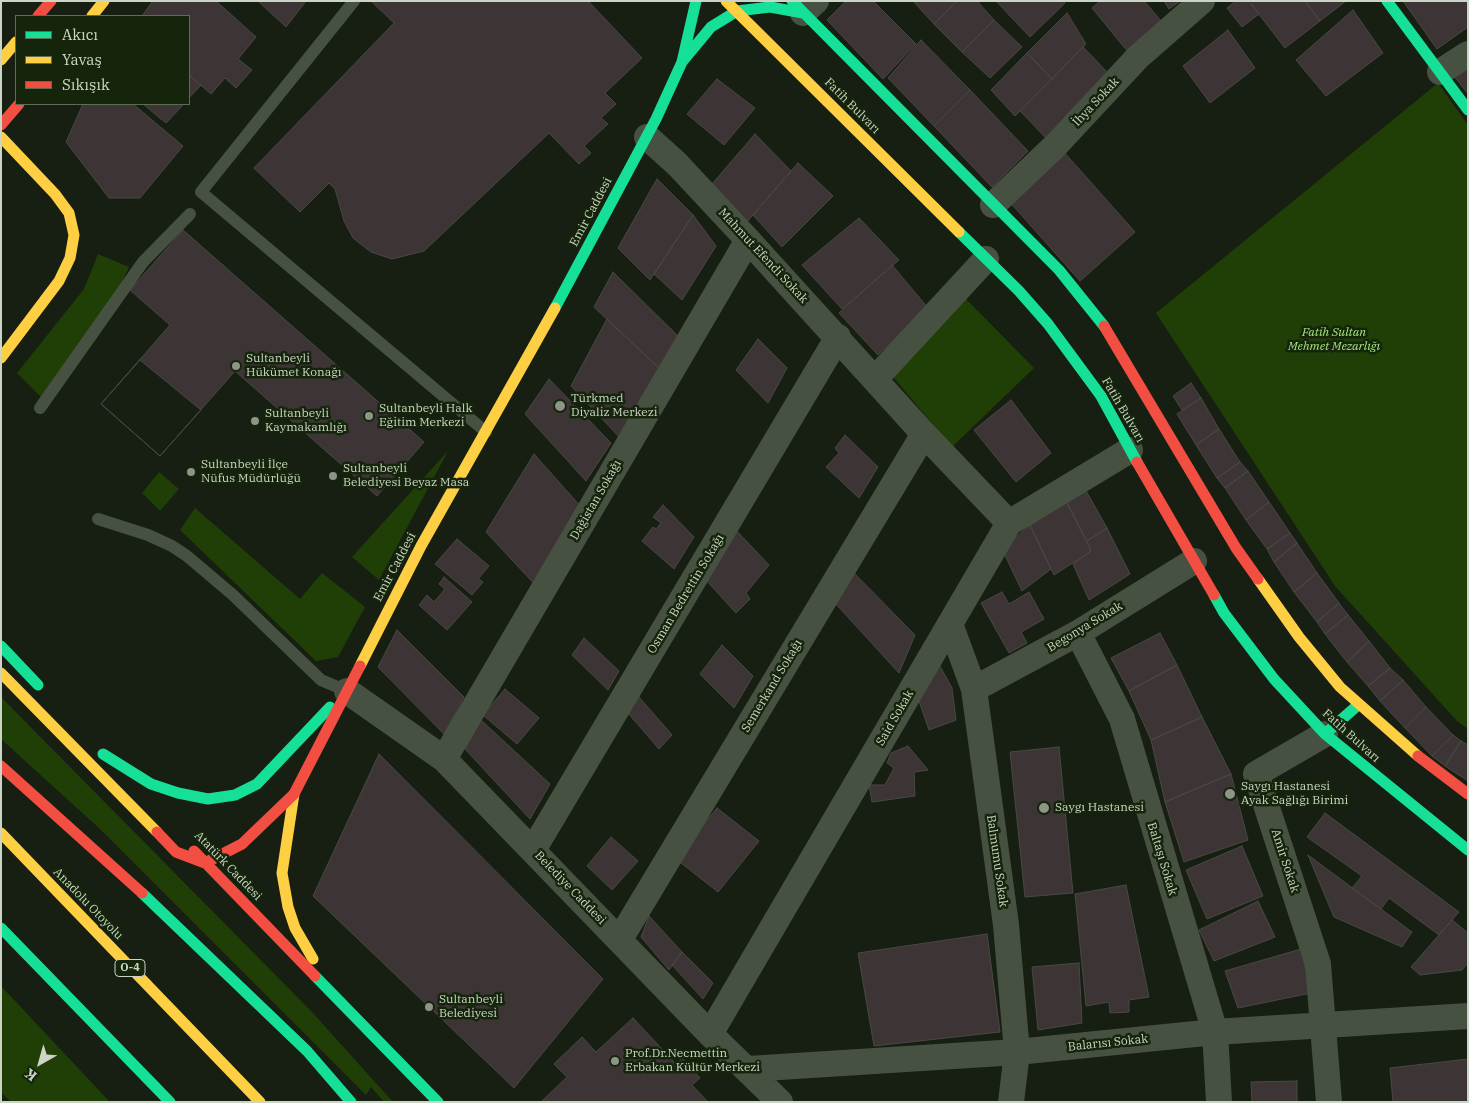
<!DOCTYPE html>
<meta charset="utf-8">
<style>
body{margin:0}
#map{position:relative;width:1469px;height:1103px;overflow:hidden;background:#161f11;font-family:"IBM Plex Serif",serif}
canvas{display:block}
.frame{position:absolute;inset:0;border:2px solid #cbd5c5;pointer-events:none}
.legend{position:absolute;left:15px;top:15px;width:175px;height:90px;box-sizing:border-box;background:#15250b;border:1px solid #5e6b55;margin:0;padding:6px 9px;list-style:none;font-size:15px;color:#cbd5c5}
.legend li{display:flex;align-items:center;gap:10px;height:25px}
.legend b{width:25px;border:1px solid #5e6b55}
.north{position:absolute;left:15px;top:1038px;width:50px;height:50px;-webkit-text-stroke:4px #15250b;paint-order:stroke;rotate:218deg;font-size:14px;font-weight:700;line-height:20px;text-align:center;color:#cbd5c5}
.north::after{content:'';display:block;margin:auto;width:18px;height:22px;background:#cbd5c5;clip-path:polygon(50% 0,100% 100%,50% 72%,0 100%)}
</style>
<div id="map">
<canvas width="1469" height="1103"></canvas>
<div class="frame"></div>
<ul class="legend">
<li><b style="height:6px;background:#16e098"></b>Akıcı</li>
<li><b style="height:6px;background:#ffcf43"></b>Yavaş</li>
<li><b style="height:6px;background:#f24e42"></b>Sıkışık</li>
</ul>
<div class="north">K</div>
</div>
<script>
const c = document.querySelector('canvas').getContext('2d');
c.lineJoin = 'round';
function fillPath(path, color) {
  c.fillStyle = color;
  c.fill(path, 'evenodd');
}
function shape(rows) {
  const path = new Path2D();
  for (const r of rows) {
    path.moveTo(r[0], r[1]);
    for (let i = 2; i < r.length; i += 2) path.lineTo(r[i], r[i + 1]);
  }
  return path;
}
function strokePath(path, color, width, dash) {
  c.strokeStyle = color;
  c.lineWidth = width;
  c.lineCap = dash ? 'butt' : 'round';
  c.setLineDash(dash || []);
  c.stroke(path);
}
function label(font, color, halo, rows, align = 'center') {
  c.font = font + ' "IBM Plex Serif",serif';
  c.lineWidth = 5;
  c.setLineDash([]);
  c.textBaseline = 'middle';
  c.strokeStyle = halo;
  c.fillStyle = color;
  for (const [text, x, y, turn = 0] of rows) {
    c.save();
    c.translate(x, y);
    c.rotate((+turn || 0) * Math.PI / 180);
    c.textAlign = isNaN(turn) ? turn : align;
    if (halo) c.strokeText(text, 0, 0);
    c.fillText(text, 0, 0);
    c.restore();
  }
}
const green = shape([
 [1438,83,1468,125,1468,729,1457,721,1335,586,1156,313],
 [98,254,129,267,117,292,42,398,17,373,84,289],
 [965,298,1034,368,952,447,889,372],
 [448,451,379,580,352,557],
 [159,472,179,489,160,511,142,493],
 [195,508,300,599,322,573,365,607,338,657,316,661,180,530],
 [1,697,311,1011,393,1102,384,1102,371,1087,366,1095,100,829,1,739],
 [1,986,110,1102,11,1102,1,1092]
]);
const building = shape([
 [153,1,216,1,256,37,238,59,252,70,236,88,225,78,211,94,189,75,189,16,142,16,153,1],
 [258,1,306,1,286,27,258,1],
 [371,1,588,1,642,58,605,93,616,104,601,118,608,124,584,146,591,153,579,164,549,133,424,251,392,259,371,252,353,238,344,221,335,189,329,183,300,212,254,168,394,23,371,1],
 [846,1,873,1,916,44,883,79,827,20,846,1],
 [913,1,957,1,934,24,913,1],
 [957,1,977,1,994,20,962,52,934,24,957,1],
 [996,1,1063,1,1065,3,1030,37,996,1],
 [1100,1,1144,1,1162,22,1129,53,1092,8,1100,1],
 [1164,1,1180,1,1169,9,1164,1],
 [1236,1,1249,1,1259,14,1242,27,1227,8,1236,1],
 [1255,1,1305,1,1320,21,1285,48,1251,4,1255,1],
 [1305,1,1346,1,1320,21,1305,1],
 [1403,1,1468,1,1468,27,1437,49,1403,1],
 [1353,10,1383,53,1326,96,1296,60,1353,10],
 [1067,13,1086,44,1052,79,1027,53,1067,13],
 [994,20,1022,47,990,78,962,52,994,20],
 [1228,30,1255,68,1210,103,1183,66,1228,30],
 [921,40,970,90,934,126,888,78,921,40],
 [1083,47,1111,76,1047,139,1020,111,1083,47],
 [1027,53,1052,79,1015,116,991,90,1027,53],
 [1468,66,1468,94,1454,76,1468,66],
 [189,75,201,85,189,98,189,75],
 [717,79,755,108,724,145,687,114,717,79],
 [970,90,1028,151,992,187,934,126,970,90],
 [83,104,133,104,183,146,140,198,109,198,66,142,83,104],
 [143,104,184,104,166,123,143,104],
 [755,134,791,171,747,222,712,184,755,134],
 [1063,151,1135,232,1080,281,1008,200,1063,151],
 [798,163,833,196,782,247,753,215,798,163],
 [657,179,693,215,650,280,618,248,657,179],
 [693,215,716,246,682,300,654,274,693,215],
 [859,218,899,260,842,309,802,265,859,218],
 [183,230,424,442,377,496,235,371,160,456,101,404,170,325,130,290,183,230],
 [892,265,928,308,878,355,839,313,892,265],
 [613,272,681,339,662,371,594,307,613,272],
 [607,319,662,371,624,442,571,386,607,319],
 [758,339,787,368,768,403,736,370,758,339],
 [140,360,201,410,160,456,101,404,140,360],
 [549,379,611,443,586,481,525,414,549,379],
 [1191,383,1201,398,1182,410,1173,396,1191,383],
 [1201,398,1219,429,1196,445,1177,414,1201,398],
 [1011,400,1051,453,1016,482,974,430,1011,400],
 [1219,429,1240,462,1217,478,1196,445,1219,429],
 [845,435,878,467,859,498,826,467,839,453,835,448,845,435],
 [534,454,582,508,538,588,486,532,534,454],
 [1240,462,1248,471,1225,488,1217,478,1240,462],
 [1248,471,1269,502,1246,520,1225,488,1248,471],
 [1085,489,1107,528,1087,541,1066,501,1085,489],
 [1066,501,1091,551,1054,575,1030,525,1066,501],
 [1269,502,1290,533,1267,549,1246,520,1269,502],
 [663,505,694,537,674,569,642,541,653,527,656,529,661,523,653,517,663,505],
 [1030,525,1051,569,1022,591,1002,549,1030,525],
 [734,528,769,565,746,593,750,599,736,613,705,579,734,528],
 [1107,528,1130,574,1089,600,1073,564,1091,551,1087,541,1107,528],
 [1290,533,1297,543,1274,562,1267,549,1290,533],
 [457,539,489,566,478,579,483,582,472,595,435,564,457,539],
 [1297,543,1317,573,1294,592,1274,562,1297,543],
 [852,571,915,635,899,673,835,603,852,571],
 [1317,573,1339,603,1317,622,1294,592,1317,573],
 [444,577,472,602,447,630,419,605,427,595,434,602,445,589,439,584,444,577],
 [1002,592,1009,604,1029,592,1044,619,1021,632,1027,643,1009,653,981,603,1002,592],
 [1339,603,1348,615,1325,634,1317,622,1339,603],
 [1348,615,1369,641,1347,662,1325,634,1348,615],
 [397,630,464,697,444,734,378,667,397,630],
 [1160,633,1177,665,1129,691,1111,658,1160,633],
 [584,638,619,671,608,690,572,655,584,638],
 [1369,641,1390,668,1368,686,1347,662,1369,641],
 [722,645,753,676,734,708,700,674,722,645],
 [936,659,952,688,956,720,929,730,919,701,936,659],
 [1177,665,1202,717,1151,740,1129,691,1177,665],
 [1390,668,1403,680,1380,701,1368,686,1390,668],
 [1403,680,1426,707,1405,728,1380,701,1403,680],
 [505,689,539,718,517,744,483,715,505,689],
 [639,697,672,735,659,749,628,713,639,697],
 [1426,707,1453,735,1432,756,1405,728,1426,707],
 [1202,717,1231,774,1165,802,1151,740,1202,717],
 [481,720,550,784,530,819,465,749,481,720],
 [1453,735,1461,741,1445,766,1432,756,1453,735],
 [1461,741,1468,745,1468,781,1445,766,1461,741],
 [908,746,928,770,914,772,915,796,872,802,869,785,885,785,894,768,887,763,891,753,908,746],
 [1059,747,1073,893,1025,897,1010,752,1059,747],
 [379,754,603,979,514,1088,313,896,379,754],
 [1231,774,1248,840,1184,862,1165,802,1231,774],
 [717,808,759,841,718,892,676,859,717,808],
 [1325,813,1459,912,1439,935,1389,898,1381,909,1352,888,1362,876,1307,837,1325,813],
 [611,837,638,861,612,890,587,866,611,837],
 [1242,846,1263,896,1207,919,1186,870,1242,846],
 [1308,855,1412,932,1402,947,1334,917,1308,855],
 [1126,885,1149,997,1129,1000,1129,1012,1110,1013,1109,1002,1086,1006,1075,894,1126,885],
 [1258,901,1275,937,1214,961,1199,930,1258,901],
 [649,916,682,952,669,970,641,937,649,916],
 [1452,920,1468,933,1468,963,1462,970,1420,975,1411,967,1452,920],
 [987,934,1000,1032,874,1046,858,953,987,934],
 [1301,949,1311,993,1238,1008,1225,971,1301,949],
 [682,952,713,983,703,999,672,965,682,952],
 [1079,963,1082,1023,1038,1030,1032,967,1079,963],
 [633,1018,676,1064,682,1058,700,1078,692,1085,708,1102,541,1102,567,1077,554,1064,582,1037,596,1052,633,1018],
 [1468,1059,1468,1102,1393,1102,1390,1068,1468,1059],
 [1297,1081,1297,1102,1252,1102,1251,1082,1297,1081]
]);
const lane = shape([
 [354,1,201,192,486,432],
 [40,408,143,262,190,214],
 [98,519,148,535,172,546,187,556,233,595,321,680,347,691]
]);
const street = shape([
 [803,13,816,1],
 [1440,72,1468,54],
 [647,137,677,164,748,240,924,434,1009,523],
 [993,205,1056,145,1138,57,1202,1],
 [875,379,986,259],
 [950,624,974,689,1006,925,1017,1052,1011,1102],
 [1078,633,1122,719,1215,1032,1219,1102],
 [974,689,1078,633,1194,561],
 [347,691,444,759,710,1034,780,1102],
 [1325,734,1256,774,1318,964,1329,1102],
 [444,759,748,240],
 [533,850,838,337],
 [620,939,924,434],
 [710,1034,1009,523,1130,450],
 [748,1069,1017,1052,1215,1032,1468,1016]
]);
const fast = shape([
 [792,1,1059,270,1104,326],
 [1387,1,1468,110],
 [682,62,711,27,737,11,770,7,803,13],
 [959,232,1019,291,1048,324,1101,396,1137,462],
 [555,308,656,119,682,62,696,1],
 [1214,595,1224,613,1274,679,1325,734,1468,850],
 [1,646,38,685],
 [1325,734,1358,705],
 [103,754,151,784,178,793,208,799,235,795,257,784,330,707],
 [142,893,307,1051,351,1102],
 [1,928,170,1102],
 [315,976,438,1102]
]);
const slow = shape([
 [726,1,959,232],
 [92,16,104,1],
 [1,60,16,42],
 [1,137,55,194,69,213,74,235,70,258,59,281,1,358],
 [1258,579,1299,637,1340,687,1418,756],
 [360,666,421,546,555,308],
 [1,673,157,832],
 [294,794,282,873,288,907,295,928,313,959],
 [1,833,260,1102]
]);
const jam = shape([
 [38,16,51,1],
 [1,125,19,104],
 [1104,326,1236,548,1258,579],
 [1137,462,1214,595],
 [1418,756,1468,794],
 [1,766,142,893],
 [157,832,176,852,205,863,242,844,294,794,360,666],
 [194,851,315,976]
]);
const markers = [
 [236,366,5,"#8c9586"],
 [560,406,6,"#8c9586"],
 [369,416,5,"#8c9586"],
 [255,421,5,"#8c9586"],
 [191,472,5,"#8c9586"],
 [333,476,5,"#8c9586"],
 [1230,794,6,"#8c9586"],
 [1044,808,6,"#8c9586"],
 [429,1007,5,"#8c9586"],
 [615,1061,5,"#8c9586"]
];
const shields = [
 [130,968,30]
];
const shieldNames = [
 ["O-4",130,968]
];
const streetNames = [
 ["İhya Sokak",1096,102,-47],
 ["Fatih Bulvarı",852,106,45],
 ["Emir Caddesi",591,212,-62],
 ["Mahmut Efendi Sokak",763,256,47],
 ["Fatih Bulvarı",1123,410,60],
 ["Dağistan Sokağı",596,500,-60],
 ["Emir Caddesi",395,567,-62],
 ["Osman Bedrettin Sokağı",686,594,-59],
 ["Begonya Sokak",1085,627,-31],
 ["Semerkand Sokağı",772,686,-59],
 ["Said Sokak",895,718,-60],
 ["Fatih Bulvarı",1351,736,42],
 ["Baltaşı Sokak",1162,859,73],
 ["Balmumu Sokak",997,861,82],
 ["Amir Sokak",1285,861,72],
 ["Atatürk Caddesi",228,866,46],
 ["Belediye Caddesi",570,888,46],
 ["Anadolu Otoyolu",88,904,46],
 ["Balarısı Sokak",1108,1043,-6]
];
const parkNames = [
 ["Fatih Sultan",1334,333],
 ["Mehmet Mezarlığı",1334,347]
];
const poiNames = [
 ["Sultanbeyli",246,359],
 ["Hükümet Konağı",246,373],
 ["Türkmed",571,399],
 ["Diyaliz Merkezi",571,413],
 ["Sultanbeyli Halk",379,409],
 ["Eğitim Merkezi",379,423],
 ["Sultanbeyli",265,414],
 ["Kaymakamlığı",265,428],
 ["Sultanbeyli İlçe",201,465],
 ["Nüfus Müdürlüğü",201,479],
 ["Sultanbeyli",343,469],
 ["Belediyesi Beyaz Masa",343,483],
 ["Saygı Hastanesi",1241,787],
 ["Ayak Sağlığı Birimi",1241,801],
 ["Saygı Hastanesi",1055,808],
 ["Sultanbeyli",439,1000],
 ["Belediyesi",439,1014],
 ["Prof.Dr.Necmettin",625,1054],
 ["Erbakan Kültür Merkezi",625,1068]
];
fillPath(green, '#203f07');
fillPath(building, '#3d3436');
strokePath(building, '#494944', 1);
strokePath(lane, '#475141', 12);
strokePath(street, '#475141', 26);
strokePath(fast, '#16e098', 11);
strokePath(slow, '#ffcf43', 11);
strokePath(jam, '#f24e42', 11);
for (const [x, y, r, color] of markers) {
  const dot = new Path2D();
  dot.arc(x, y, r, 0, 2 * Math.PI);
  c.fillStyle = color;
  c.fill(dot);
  strokePath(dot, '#15250b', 2);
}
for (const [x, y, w] of shields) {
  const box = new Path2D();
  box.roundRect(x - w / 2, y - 8.5, w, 17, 4);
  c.fillStyle = '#15250b';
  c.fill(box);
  strokePath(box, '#cbd5c5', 1);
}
label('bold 11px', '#cbd5c5', null, shieldNames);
label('12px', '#cbd5c5', '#15250b', streetNames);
label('italic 12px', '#a4e57c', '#15250b', parkNames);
label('12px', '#cbd5c5', '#15250b', poiNames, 'left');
</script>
